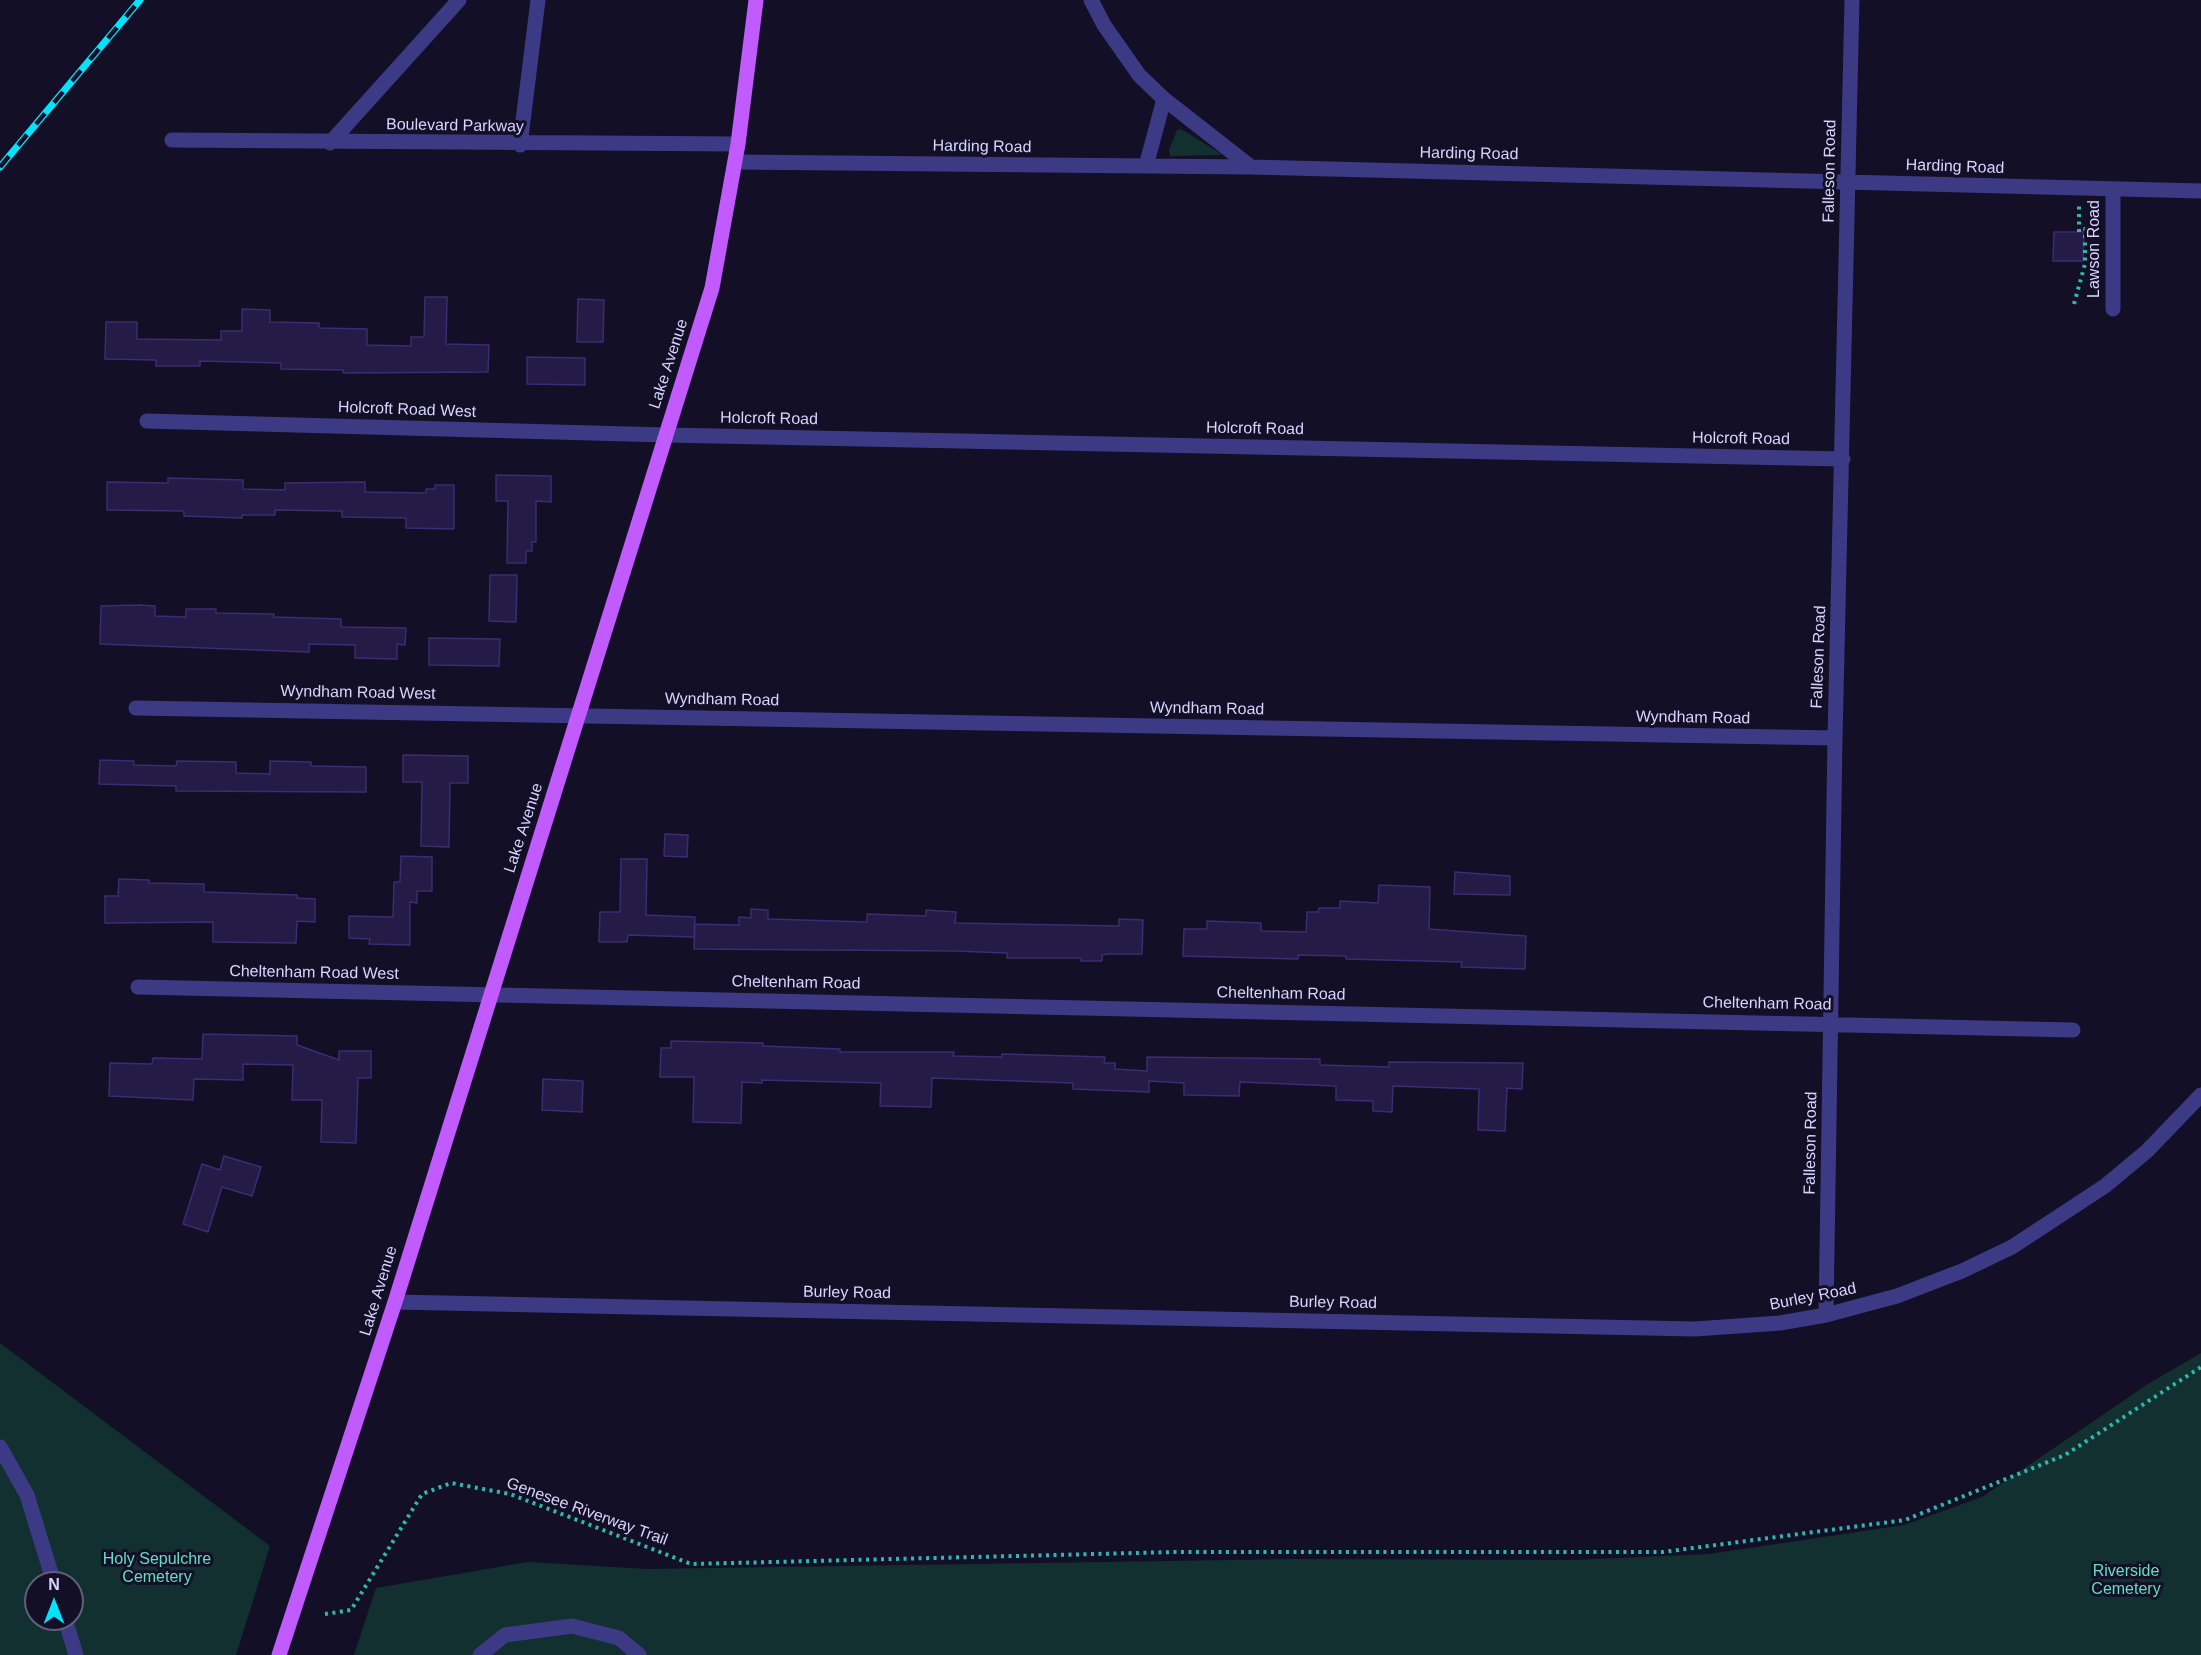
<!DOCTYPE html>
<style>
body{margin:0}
#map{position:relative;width:2201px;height:1655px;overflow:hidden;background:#130f26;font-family:Arial,sans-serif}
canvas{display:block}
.north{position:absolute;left:24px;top:1571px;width:60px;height:60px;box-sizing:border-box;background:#130f26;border:2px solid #625e7d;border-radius:50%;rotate:0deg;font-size:16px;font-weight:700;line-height:24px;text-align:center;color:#d9d4ff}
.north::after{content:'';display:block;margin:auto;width:21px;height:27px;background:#00e5ff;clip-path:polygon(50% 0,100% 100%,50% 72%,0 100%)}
</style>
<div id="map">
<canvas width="2201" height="1655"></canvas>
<div class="north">N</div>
</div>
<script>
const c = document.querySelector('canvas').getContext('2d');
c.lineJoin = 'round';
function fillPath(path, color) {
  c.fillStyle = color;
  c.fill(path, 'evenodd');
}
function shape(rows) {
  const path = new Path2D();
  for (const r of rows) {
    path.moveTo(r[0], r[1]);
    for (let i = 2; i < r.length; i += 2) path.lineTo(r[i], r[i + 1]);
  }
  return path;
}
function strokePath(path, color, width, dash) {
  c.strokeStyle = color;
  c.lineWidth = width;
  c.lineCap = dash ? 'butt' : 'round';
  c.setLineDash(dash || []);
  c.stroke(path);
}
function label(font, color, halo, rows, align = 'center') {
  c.font = font + ' Arial,sans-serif';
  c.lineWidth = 6;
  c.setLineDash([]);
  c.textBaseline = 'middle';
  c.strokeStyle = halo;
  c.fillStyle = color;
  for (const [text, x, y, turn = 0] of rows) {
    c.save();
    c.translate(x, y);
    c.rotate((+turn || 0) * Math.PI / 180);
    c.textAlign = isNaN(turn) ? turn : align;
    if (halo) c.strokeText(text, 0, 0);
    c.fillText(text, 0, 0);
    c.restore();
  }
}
const green = shape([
 [1181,129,1220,153,1221,155,1170,156,1169,150,1177,130],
 [0,1343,270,1546,236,1655,0,1655],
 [36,1583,72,1583,72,1619,36,1619],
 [2201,1353,2201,1655,354,1655,376,1588,528,1562,648,1569,1297,1559,1572,1560,1709,1554,1904,1525,1982,1497,2148,1384]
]);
const building = shape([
 [2054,232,2084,232,2083,261,2053,261,2054,232],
 [425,297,447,297,446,344,489,345,488,372,343,373,343,370,281,369,281,363,200,361,200,366,156,366,156,360,105,359,106,322,137,322,137,339,221,340,221,331,242,331,242,309,270,310,270,322,319,323,319,328,367,329,367,345,411,346,411,337,424,337,425,297],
 [578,299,604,300,603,342,577,342,578,299],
 [527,357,585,358,585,385,527,384,527,357],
 [496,475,551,476,551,502,536,501,536,542,532,542,532,551,526,551,526,563,507,563,508,501,496,501,496,475],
 [168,478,243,480,243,489,285,490,285,483,365,482,365,492,426,493,426,489,435,489,435,485,454,485,454,529,406,528,406,518,342,517,342,511,275,510,275,515,242,515,242,518,184,516,184,511,107,510,107,482,168,483,168,478],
 [490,575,517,575,516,622,489,621,490,575],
 [139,605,155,606,155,616,186,617,186,609,216,609,216,613,274,614,274,617,341,619,341,627,406,628,405,645,397,644,397,659,355,658,355,645,309,644,309,652,100,644,101,606,139,605],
 [429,638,500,639,499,666,429,665,429,638],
 [403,755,468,756,468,783,450,783,449,847,421,846,422,782,403,782,403,755],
 [100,760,134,761,134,765,176,766,177,761,236,762,236,773,270,774,270,761,311,762,311,766,366,767,366,792,176,791,176,786,99,784,100,760],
 [665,834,688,835,687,857,664,856,665,834],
 [401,856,432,857,432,891,417,891,417,903,410,902,410,945,369,944,370,939,349,938,349,916,393,917,394,882,400,882,401,856],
 [621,859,647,859,646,915,695,917,694,937,628,935,627,942,599,942,600,912,620,912,621,859],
 [1455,872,1510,876,1510,895,1454,894,1455,872],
 [119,879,149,880,149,883,204,884,204,892,297,895,297,898,315,899,315,922,297,921,296,943,213,942,213,922,105,923,105,896,118,896,119,879],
 [1379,885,1430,887,1429,929,1526,936,1525,969,1461,967,1462,962,1346,959,1346,956,1298,955,1298,959,1183,956,1184,929,1207,929,1207,921,1261,923,1261,931,1306,932,1307,912,1318,912,1319,908,1340,908,1340,901,1378,903,1379,885],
 [751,909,768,910,768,919,867,922,867,914,926,916,926,910,956,912,955,923,1119,926,1119,919,1143,920,1142,954,1108,954,1102,955,1102,961,1081,961,1081,958,1007,958,1007,953,955,951,694,949,695,924,739,925,739,917,751,918,751,909],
 [203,1034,297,1036,297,1045,339,1060,339,1051,371,1051,371,1078,358,1078,356,1143,321,1142,322,1100,292,1100,293,1065,243,1064,243,1080,194,1079,193,1100,109,1096,110,1063,152,1064,153,1058,202,1059,203,1034],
 [671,1041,763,1043,763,1046,840,1049,840,1052,954,1052,953,1056,1002,1057,1002,1054,1105,1057,1104,1063,1115,1063,1115,1069,1147,1071,1147,1057,1320,1059,1320,1065,1389,1067,1389,1062,1523,1063,1522,1089,1507,1088,1505,1131,1478,1130,1479,1089,1393,1086,1392,1112,1373,1111,1373,1101,1336,1100,1336,1086,1240,1082,1239,1096,1184,1095,1184,1083,1149,1081,1149,1092,1073,1089,1073,1083,932,1078,931,1107,880,1106,881,1083,762,1080,762,1083,742,1082,741,1123,693,1122,694,1077,660,1077,661,1048,671,1048,671,1041],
 [543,1079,583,1081,582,1112,542,1110,543,1079],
 [224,1156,261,1167,252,1196,222,1187,208,1232,183,1224,202,1164,220,1170,224,1156]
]);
const path = shape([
 [2079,232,2079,206],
 [2074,304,2085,264,2085,229,2079,229],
 [325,1614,351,1610,422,1494,451,1483,510,1494,691,1564,1176,1552,1663,1552,1905,1520,2065,1455,2201,1367]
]);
const minor = shape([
 [1091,0,1104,25,1139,75,1164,99,1251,167],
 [172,140,738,144],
 [330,143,459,0],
 [520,145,538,0],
 [735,162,1251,167,2201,191],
 [1146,166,1164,99],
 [2113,189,2113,309],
 [147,421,666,435,1843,459],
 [136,708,1835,738],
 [138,987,2073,1030],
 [395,1302,1695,1329,1780,1323,1826,1315,1897,1296,1962,1271,2012,1247,2105,1186,2147,1151,2201,1095],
 [1826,1315,1835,738,1852,0],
 [0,1447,27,1495,54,1583],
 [65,1619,76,1655],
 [480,1655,505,1635,572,1626,619,1638,639,1655]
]);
const major = shape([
 [279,1655,395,1302,712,288,738,144,756,0]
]);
const rail = shape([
 [0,167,140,0]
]);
const streetNames = [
 ["Boulevard Parkway",455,126,1],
 ["Harding Road",982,147,1],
 ["Harding Road",1469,154,1],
 ["Harding Road",1955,167,2],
 ["Falleson Road",1830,171,-89],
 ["Lawson Road",2095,249,-90],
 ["Lake Avenue",669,364,-72],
 ["Holcroft Road West",407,410,2],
 ["Holcroft Road",769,419,1],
 ["Holcroft Road",1255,429,1],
 ["Holcroft Road",1741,439,1],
 ["Falleson Road",1819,657,-88],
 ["Wyndham Road West",358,693,1],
 ["Wyndham Road",722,700,1],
 ["Wyndham Road",1207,709,1],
 ["Wyndham Road",1693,718,1],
 ["Lake Avenue",524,828,-72],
 ["Cheltenham Road West",314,973,1],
 ["Cheltenham Road",796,983,1],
 ["Cheltenham Road",1281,994,1],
 ["Cheltenham Road",1767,1004,1],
 ["Falleson Road",1811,1143,-89],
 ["Lake Avenue",379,1291,-73],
 ["Burley Road",847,1293,1],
 ["Burley Road",1813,1297,-11],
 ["Burley Road",1333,1303,1],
 ["Genesee Riverway Trail",587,1512,20]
];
const parkNames = [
 ["Holy Sepulchre",157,1560],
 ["Cemetery",157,1578],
 ["Riverside",2126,1572],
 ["Cemetery",2126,1590]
];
fillPath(green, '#12302f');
fillPath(building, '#241b47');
strokePath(building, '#3b2d73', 1.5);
strokePath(path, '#2fb8b0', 4, [3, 4.5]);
strokePath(minor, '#3d3a85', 15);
strokePath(major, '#c25bff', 15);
strokePath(rail, '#00e5ff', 7);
strokePath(rail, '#130f26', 4.5, [14]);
label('16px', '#d9d4ff', '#130f26', streetNames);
label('16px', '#5fe0c0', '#130f26', parkNames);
</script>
